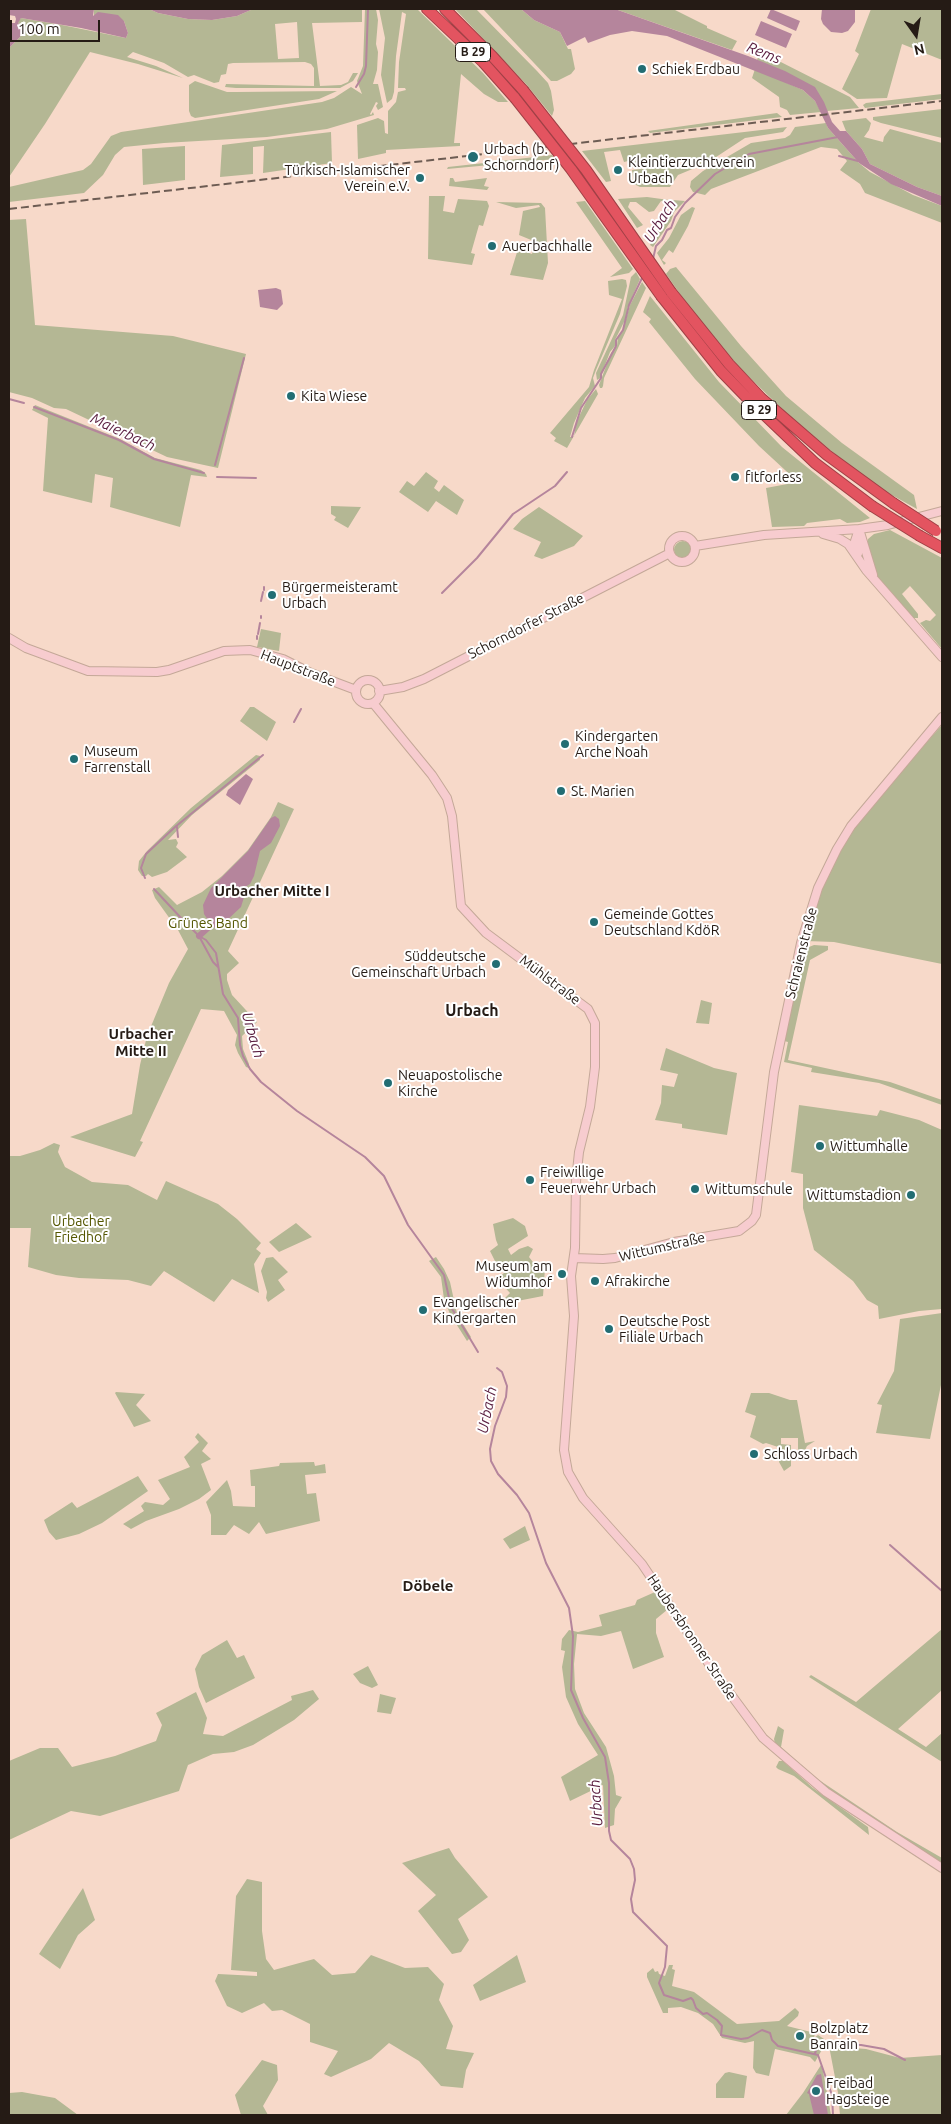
<!DOCTYPE html>
<meta charset="utf-8">
<style>
body{margin:0}
#map{position:relative;width:951px;height:2124px;overflow:hidden;background:#f7d9c9;font-family:Ubuntu,sans-serif}
canvas{display:block}
.frame{position:absolute;inset:0;border:10px solid #251b15;pointer-events:none}
.north{position:absolute;left:891px;top:10px;width:50px;height:50px;-webkit-text-stroke:4px #fff;paint-order:stroke;rotate:167deg;font-size:14px;font-weight:700;line-height:20px;text-align:center;color:#251b15}
.north::after{content:'';display:block;margin:auto;width:18px;height:22px;background:#251b15;clip-path:polygon(50% 0,100% 100%,50% 72%,0 100%)}
.scale{position:absolute;left:10px;top:20px;width:90px;height:22px;box-sizing:border-box;border:2px solid #251b15;border-top:0;padding-left:6px;font-size:15px;line-height:18px;white-space:nowrap;color:#251b15;-webkit-text-stroke:4px #fff;paint-order:stroke}
</style>
<div id="map">
<canvas width="951" height="2124"></canvas>
<div class="frame"></div>
<div class="north">N</div>
<div class="scale">100 m</div>
</div>
<script>
const c = document.querySelector('canvas').getContext('2d');
c.lineJoin = 'round';
function fillPath(path, color) {
  c.fillStyle = color;
  c.fill(path, 'evenodd');
}
function shape(rows) {
  const path = new Path2D();
  for (const r of rows) {
    if (r.length === 3) {
      path.moveTo(r[0] + r[2], r[1]);
      path.arc(r[0], r[1], r[2], 0, 2 * Math.PI);
      continue;
    }
    path.moveTo(r[0], r[1]);
    for (let i = 2; i < r.length; i += 2) path.lineTo(r[i], r[i + 1]);
  }
  return path;
}
function strokePath(path, color, width, dash) {
  c.strokeStyle = color;
  c.lineWidth = width;
  c.lineCap = dash ? 'butt' : 'round';
  c.setLineDash(dash || []);
  c.stroke(path);
}
function label(font, color, halo, rows, align = 'center') {
  c.font = font + ' Ubuntu,sans-serif';
  c.lineWidth = 4;
  c.setLineDash([]);
  c.textBaseline = 'middle';
  c.strokeStyle = halo;
  c.fillStyle = color;
  for (const [text, x, y, turn = 0] of rows) {
    c.save();
    c.translate(x, y);
    c.rotate((+turn || 0) * Math.PI / 180);
    c.textAlign = isNaN(turn) ? turn : align;
    if (halo) c.strokeText(text, 0, 0);
    c.fillText(text, 0, 0);
    c.restore();
  }
}
const green = shape([
 [94,9,149,9,158,13,188,19,212,20,237,16,253,9,362,9,362,22,312,23,320,86,341,85,348,82,353,73,358,73,353,81,340,88,236,88,225,87,226,84,314,86,314,68,311,64,305,62,233,63,228,64,226,74,221,75,219,82,214,83,194,75,188,77,164,63,133,52,127,57,156,66,183,78,138,64,90,52,45,124,9,177,9,48,20,37,23,28,18,23,19,20,21,18,62,25,126,38,128,33,124,21,94,17],
 [297,22,299,58,278,59,275,24],
 [365,9,376,9,378,20,376,44,378,52,377,70,373,84,378,84,383,107,378,110,376,106,378,103,376,102,370,114,371,115,373,112,374,115,327,129,267,137,164,143,124,147,115,155,103,175,84,193,9,202,9,187,83,170,91,164,111,136,121,132,322,102,334,98,351,87,362,94,357,81,363,66],
 [379,9,417,9,483,73,508,102,498,102,484,94,461,74,454,143,460,143,460,146,386,150,386,153,358,159,357,125,378,118,384,121,385,133,388,134,388,111,396,102,398,92,406,90,405,88,398,88,399,62,406,14,402,12,396,56,394,92,392,99,387,103,381,75,385,38],
 [455,9,476,9,537,71,548,83,551,91,554,110,552,116,526,84],
 [483,9,521,9,534,20,560,32,568,49,571,49,575,69,571,74,557,81,551,81],
 [615,9,673,9,707,26,707,28,737,41,732,50],
 [871,9,942,9,942,60,902,44,887,98,857,99,842,89,859,54,855,51],
 [765,54,840,92,850,97,859,108,827,111,820,97,757,60,759,55],
 [755,69,803,90,815,101,821,112,790,115,787,110,780,107,779,97,752,78],
 [195,81,227,92,237,92,337,91,319,99,195,118,191,116,189,111,189,85],
 [942,94,942,99,865,108,863,105,866,103],
 [942,109,942,138,881,123,873,120,873,117],
 [777,113,782,117,650,133,648,131],
 [866,118,871,123,869,130,864,137,883,142,884,137,890,129,942,143,942,196,917,187,870,164,862,149,846,131,842,121],
 [826,123,828,128,859,163,870,172,913,195,942,206,942,223,865,193,860,184,840,170,847,161,837,149,821,147,711,189,705,195,693,192,690,187,691,181,703,171,751,143,785,138,790,135,795,127],
 [787,127,783,132,745,138,710,161,701,159,630,167,628,161,624,162,620,150,604,152,611,181,606,182,582,151],
 [331,132,332,163,263,173,264,146,253,147,253,174,220,177,222,145],
 [185,146,185,180,143,185,142,149],
 [552,155,555,159,447,169,448,167,493,162,494,164,500,163,500,161],
 [701,162,702,165,678,175,670,187,640,187,634,184,632,170],
 [450,178,453,178,455,182,487,178,484,186,489,187,487,190,449,186],
 [429,196,445,196,443,211,454,213,458,199,487,201,489,206,483,226,479,225,471,253,475,254,472,265,428,259],
 [647,197,669,200,669,207,667,206,667,202,661,201,654,211,649,212,636,202,630,202,628,207,643,225,637,228,618,199],
 [673,200,685,201,674,212,671,221,653,247,650,245,658,231,671,212],
 [585,201,633,269,629,273,610,277,622,268,576,202],
 [496,202,541,203,545,208,548,263,543,280,510,275,518,249,532,254,536,242,519,235,523,211,540,207,539,205,516,208],
 [692,207,695,208,688,226,673,253,669,250,662,260,666,263,664,265,657,253,669,238,681,215],
 [26,219,35,325,173,336,246,354,218,468,167,457,66,409,54,408,32,398,9,392,9,220],
 [676,267,741,346,786,396,842,443,914,495,917,509,881,489,841,459,784,411,738,366,685,301,666,274,670,269],
 [636,272,640,279,627,309,627,316,615,340,615,346,610,352,600,378,597,380,596,373,623,315,631,277],
 [622,279,626,280,627,286,620,314,596,370,593,378,595,386,585,398,574,423,570,437,574,437,576,423,587,400,596,389,598,394,567,448,554,441,556,438,550,433,589,387,594,370,622,299,609,295,608,281],
 [642,282,646,288,604,378,603,386,602,388,600,388,599,385,611,353,617,346,618,336,623,330,630,305],
 [650,296,719,382,782,447,870,518,860,522,847,523,840,519,807,523,804,526,772,527,766,488,798,482,759,446,695,379,649,322,651,319,643,312],
 [35,405,120,439,155,458,201,470,206,474,207,477,191,475,180,527,110,507,113,478,95,474,92,503,43,491,48,418,32,410],
 [426,472,438,481,434,488,439,492,444,485,464,500,457,515,436,501,428,512,399,492,407,481,414,486],
 [331,506,361,507,348,528,334,520,336,517,331,514],
 [539,507,583,536,574,546,542,559,534,556,541,542,513,529,522,519],
 [890,530,942,558,942,649,920,623,926,620,930,621,936,615,910,586,902,594,918,614,918,618,913,618,876,575,866,546,868,539,874,534],
 [683,550,9],
 [261,629,281,633,279,651,257,647],
 [250,707,254,707,276,722,267,741,240,721],
 [942,725,942,964,834,942,806,941,816,906,826,878,851,832,893,780],
 [256,755,260,756,260,760,192,815,168,840,176,839,178,843,176,847,187,857,167,872,152,877,148,874,146,876,142,876,138,870,139,861,147,851,191,808],
 [278,802,294,809,228,951,239,963,227,974,227,980,232,995,257,1022,242,1036,243,1049,249,1064,249,1068,246,1067,238,1053,235,1045,237,1035,224,1011,201,1009,140,1141,143,1142,135,1157,70,1137,132,1114,140,1065,147,1036,169,983,188,949,178,930,155,898,152,890,159,887,177,905,202,892,222,876,248,850,271,817],
 [814,945,828,946,828,950,810,960,788,1060,890,1082,942,1100,942,1105,879,1083,811,1072,812,1068,784,1062,788,1042,784,1041,785,1027,804,949],
 [701,1000,712,1003,709,1024,696,1023],
 [666,1048,714,1068,737,1073,727,1135,682,1128,682,1124,655,1120,661,1103,662,1085,674,1087,678,1074,660,1070],
 [799,1105,877,1116,880,1110,919,1120,942,1130,942,1309,919,1311,879,1319,878,1306,867,1300,853,1281,814,1250,803,1208,803,1174,791,1172],
 [54,1143,60,1145,58,1152,65,1167,92,1182,128,1185,157,1200,166,1181,218,1204,237,1219,261,1243,256,1249,261,1253,254,1264,259,1293,232,1279,214,1302,164,1271,151,1286,128,1280,79,1278,56,1275,28,1267,31,1228,9,1228,9,1156,20,1156,40,1150],
 [513,1218,525,1226,528,1236,508,1249,511,1255,519,1249,528,1246,533,1249,529,1257,536,1266,545,1268,543,1296,512,1302,505,1308,501,1302,510,1293,497,1279,504,1273,502,1264,497,1265,490,1251,498,1245,496,1240,493,1224],
 [296,1223,312,1237,279,1252,269,1242],
 [273,1257,288,1272,278,1280,285,1290,268,1302,266,1298,267,1292,261,1271,266,1258],
 [436,1257,444,1269,450,1282,457,1314,471,1337,467,1341,450,1314,444,1299,441,1277,429,1261],
 [942,1313,942,1380,930,1439,876,1433,882,1405,877,1404,894,1371,900,1319],
 [116,1392,145,1394,136,1405,151,1421,134,1427,115,1393],
 [751,1393,769,1393,790,1400,797,1400,805,1443,815,1441,807,1446,800,1461,798,1461,798,1438,781,1438,781,1444,791,1445,791,1466,784,1471,779,1462,781,1448,766,1443,763,1444,750,1437,756,1416,745,1412],
 [198,1433,208,1443,202,1451,211,1459,201,1464,211,1490,199,1499,179,1509,146,1521,131,1529,123,1524,144,1511,141,1506,145,1502,163,1505,170,1499,158,1480,190,1467,184,1457,199,1442,195,1437],
 [314,1462,315,1466,325,1464,326,1473,305,1475,307,1494,316,1493,320,1521,266,1534,259,1522,249,1534,234,1525,226,1535,211,1535,211,1515,206,1502,227,1480,231,1491,233,1506,255,1507,255,1486,251,1486,250,1470,279,1466,280,1463],
 [138,1476,148,1491,102,1523,79,1534,56,1540,49,1532,44,1520,72,1502,77,1508],
 [525,1526,530,1540,510,1549,503,1539],
 [655,1592,667,1610,656,1619,656,1633,664,1657,633,1669,621,1631,601,1636,577,1634,574,1664,575,1689,584,1713,606,1747,614,1776,616,1795,622,1797,615,1809,614,1825,605,1828,603,1785,570,1801,561,1777,598,1755,578,1724,566,1697,562,1667,565,1651,561,1650,562,1639,569,1630,578,1632,602,1626,599,1615,635,1605,637,1600],
 [942,1629,942,1690,898,1729,926,1747,942,1733,942,1762,809,1677,811,1675,856,1702],
 [227,1640,237,1658,244,1655,255,1678,206,1703,199,1687,195,1669,202,1655],
 [368,1666,378,1685,372,1688,360,1683,353,1674],
 [313,1690,319,1699,294,1720,253,1745,234,1752,213,1754,188,1765,179,1791,100,1816,71,1811,9,1840,9,1761,40,1748,58,1748,72,1767,115,1756,156,1741,162,1725,156,1713,196,1692,207,1718,203,1734,223,1736,292,1700,291,1696],
 [380,1694,396,1698,391,1714,377,1712],
 [778,1726,784,1730,781,1747,816,1778,897,1832,942,1858,942,1864,832,1794,775,1744,774,1739],
 [779,1761,783,1761,813,1788,868,1827,869,1835,794,1776,778,1769,776,1767],
 [449,1848,455,1858,488,1897,458,1919,469,1940,461,1952,452,1954,418,1911,436,1895,402,1863],
 [247,1879,262,1882,262,1931,266,1959,274,1970,314,1959,332,1975,355,1973,371,1955,405,1968,428,1967,444,1984,439,2000,453,2026,446,2049,474,2053,466,2070,463,2088,441,2086,419,2061,389,2043,371,2059,331,2077,324,2074,338,2051,310,2042,310,2024,282,2010,272,2011,264,2003,242,2013,227,2006,215,1981,218,1974,257,1976,257,1972,231,1970,236,1896],
 [83,1888,95,1920,78,1935,60,1969,39,1954],
 [517,1955,526,1982,480,2001,473,1985],
 [669,1965,673,1965,672,1969,675,1970,672,1986,694,1992,737,2024,779,2021,795,2008,799,2012,798,2016,787,2026,815,2033,814,2038,818,2035,824,2039,824,2046,815,2062,810,2057,775,2049,769,2076,756,2073,753,2068,754,2041,745,2043,722,2038,713,2024,698,2013,681,2007,668,2008,668,2013,663,2013,647,1977,647,1973,653,1968,655,1972,658,1971,659,1974,665,1976],
 [829,2046,866,2049,900,2058,942,2055,942,2115,840,2115,838,2093],
 [262,2060,277,2065,278,2080,263,2106,268,2115,241,2115,235,2095],
 [821,2065,823,2071,831,2115,786,2115,803,2093],
 [729,2072,747,2076,744,2098,716,2098,716,2084,725,2073],
 [22,2092,55,2098,78,2115,9,2115,9,2093]
]);
const water = shape([
 [9,9,94,9,93,16,98,12,118,15,124,21,128,33,126,38,81,28,21,18,18,23,23,28,20,37,9,48,9,23,15,23,16,19,15,16,9,15],
 [149,9,253,9,237,16,212,20,188,19,158,13],
 [521,9,615,9,748,56,785,71,815,87,824,102,832,122,840,131,846,131,862,149,870,164,917,187,942,196,942,206,891,184,859,163,828,128,815,101,803,90,667,36,632,31,610,35,588,43,585,37,567,46,560,32,534,20],
 [771,9,800,21,796,31,767,18],
 [822,9,855,9,855,22,848,31,842,33,831,32,823,24,821,19],
 [761,21,792,34,786,48,755,35],
 [276,288,281,290,283,304,277,310,260,307,258,290],
 [246,774,253,779,240,805,226,795,228,790],
 [275,816,279,819,280,826,271,843,260,851,254,876,250,884,245,887,245,894,241,907,224,923,211,929,207,925,210,923,204,914,203,905,211,888,248,851,271,818],
 [821,2074,828,2115,814,2115,809,2094,807,2093,817,2075]
]);
const stream = shape([
 [356,87,364,74,366,66,368,9],
 [839,156,858,161],
 [653,259,656,246,662,240,667,230,671,228,675,217,685,203,715,174,749,154,838,137],
 [9,399,24,403],
 [34,407,119,440,154,459,204,473],
 [572,437,581,408,601,378,601,374,616,346,616,340,623,330,629,305,643,276],
 [215,465,244,358],
 [217,477,256,478],
 [264,590,264,587],
 [442,593,477,558,513,514,555,486,567,472],
 [261,601,263,592],
 [261,618,261,616],
 [258,634,260,623],
 [257,639,257,636],
 [294,722,301,709],
 [177,827,178,837],
 [145,878,141,868,146,854,175,827,263,755],
 [154,889,182,919,199,936,206,940,216,953,223,994,238,1018,240,1045,243,1056,250,1069,261,1082,297,1111,365,1157,384,1176,408,1225,444,1275,451,1307,478,1352],
 [200,938,213,962,218,967],
 [497,1368,502,1372,507,1386,506,1397,495,1426,490,1449,491,1461,498,1474,517,1495,529,1513,546,1563,569,1608,573,1636,571,1690,583,1718,605,1757,609,1783,609,1831,611,1840,630,1859,634,1869,635,1880,631,1899,633,1912,667,1946,665,1967,659,1983,664,1995,683,2001,691,1998,693,2000,696,2008,703,2014,707,2013,717,2020,722,2026,721,2035,741,2039,748,2038,762,2030,770,2033,772,2040,778,2046,818,2055,832,2095,833,2115],
 [890,1545,942,1591],
 [830,2044,861,2045,884,2049,905,2060],
 [815,2053,818,2046,820,2046]
]);
const canal = shape([
 [199,936,209,927]
]);
const secondary = shape([
 [859,529,873,575],
 [823,534,840,539,848,544,866,570,942,657],
 [682,549,13],
 [695,546,764,535,859,529,888,525,942,511],
 [858,553,855,541,859,529],
 [9,638,26,648,88,671,157,672,169,670,224,651,250,650,283,659,311,673,356,690],
 [368,692,12],
 [379,691,403,687,424,679,670,553],
 [373,703,432,775,447,798,452,816,461,906,486,933,588,1009,595,1023,595,1067,590,1107,579,1152,576,1181,575,1248,571,1276,574,1316,564,1450,568,1472,583,1498,642,1564,715,1673,763,1738,826,1792,942,1868],
 [574,1258,603,1259,615,1258,674,1242,739,1231,752,1221,756,1215,774,1072,801,943,818,888,837,849,851,826,942,717]
]);
const highway = shape([
 [427,9,483,62,515,98],
 [445,9,493,57,523,90],
 [671,292,729,364,761,398,827,455,893,503],
 [662,297,721,371,752,403,815,463,872,506],
 [920,536,942,548]
]);
const rail = shape([
 [9,209,942,101]
]);
const highwayBridge = shape([
 [523,90,586,170,671,292],
 [515,98,571,169,662,297],
 [893,503,936,531],
 [872,506,920,536]
]);
const markers = [
 [642,69,5,"#226d73"],
 [473,157,6,"#226d73"],
 [618,170,5,"#226d73"],
 [420,178,5,"#226d73"],
 [492,246,5,"#226d73"],
 [291,396,5,"#226d73"],
 [735,477,5,"#226d73"],
 [272,595,5,"#226d73"],
 [565,744,5,"#226d73"],
 [74,759,5,"#226d73"],
 [561,791,5,"#226d73"],
 [594,922,5,"#226d73"],
 [496,964,5,"#226d73"],
 [388,1083,5,"#226d73"],
 [820,1146,5,"#226d73"],
 [530,1180,5,"#226d73"],
 [695,1189,5,"#226d73"],
 [911,1195,5,"#226d73"],
 [562,1274,5,"#226d73"],
 [595,1281,5,"#226d73"],
 [423,1310,5,"#226d73"],
 [609,1329,5,"#226d73"],
 [754,1454,5,"#226d73"],
 [800,2036,5,"#226d73"],
 [816,2091,5,"#226d73"]
];
const shields = [
 [473,52,35],
 [759,410,35]
];
const shieldNames = [
 ["B 29",473,52],
 ["B 29",759,410]
];
const poiNames = [
 ["Schiek Erdbau",652,69],
 ["Urbach (b.",484,149],
 ["Schorndorf)",484,165],
 ["Kleintierzuchtverein",628,162],
 ["Urbach",628,178],
 ["Türkisch-Islamischer",410,170,"right"],
 ["Verein e.V.",410,186,"right"],
 ["Auerbachhalle",502,246],
 ["Kita Wiese",301,396],
 ["fitforless",745,477],
 ["Bürgermeisteramt",282,587],
 ["Urbach",282,603],
 ["Kindergarten",575,736],
 ["Arche Noah",575,752],
 ["Museum",84,751],
 ["Farrenstall",84,767],
 ["St. Marien",571,791],
 ["Gemeinde Gottes",604,914],
 ["Deutschland KdöR",604,930],
 ["Süddeutsche",486,956,"right"],
 ["Gemeinschaft Urbach",486,972,"right"],
 ["Neuapostolische",398,1075],
 ["Kirche",398,1091],
 ["Wittumhalle",830,1146],
 ["Freiwillige",540,1172],
 ["Feuerwehr Urbach",540,1188],
 ["Wittumschule",705,1189],
 ["Wittumstadion",901,1195,"right"],
 ["Museum am",552,1266,"right"],
 ["Widumhof",552,1282,"right"],
 ["Afrakirche",605,1281],
 ["Evangelischer",433,1302],
 ["Kindergarten",433,1318],
 ["Deutsche Post",619,1321],
 ["Filiale Urbach",619,1337],
 ["Schloss Urbach",764,1454],
 ["Bolzplatz",810,2028],
 ["Banrain",810,2044],
 ["Freibad",826,2083],
 ["Hagsteige",826,2099]
];
const streetNames = [
 ["Schorndorfer Straße",526,626,-27],
 ["Hauptstraße",298,668,21],
 ["Schraienstraße",801,953,-76],
 ["Mühlstraße",550,980,37],
 ["Wittumstraße",662,1247,-13],
 ["Haubersbronner Straße",692,1637,56]
];
const parkNames = [
 ["Grünes Band",208,923],
 ["Urbacher",81,1221],
 ["Friedhof",81,1237]
];
const waterNames = [
 ["Rems",764,53,22],
 ["Urbach",660,221,-58],
 ["Maierbach",123,432,25],
 ["Urbach",253,1035,74],
 ["Urbach",487,1410,-78],
 ["Urbach",596,1803,-94]
];
const neighbourhoodNames = [
 ["Urbacher Mitte I",272,891],
 ["Urbacher",141,1034],
 ["Mitte II",141,1051],
 ["Döbele",428,1586]
];
const quarterNames = [
 ["Urbach",472,1011]
];
fillPath(green, '#b4b794');
fillPath(water, '#b5859c');
strokePath(stream, '#b5859c', 2);
strokePath(canal, '#b5859c', 6);
strokePath(secondary, '#c4a898', 10);
strokePath(highway, '#a04046', 12);
strokePath(secondary, '#f7cccf', 8);
strokePath(highway, '#e35460', 10);
strokePath(rail, '#6d5c53', 2, [8, 4]);
strokePath(highwayBridge, '#a04046', 12, []);
strokePath(highwayBridge, '#e35460', 10);
for (const [x, y, r, color] of markers) {
  const dot = new Path2D();
  dot.arc(x, y, r, 0, 2 * Math.PI);
  c.fillStyle = color;
  c.fill(dot);
  strokePath(dot, '#fff', 2);
}
for (const [x, y, w] of shields) {
  const box = new Path2D();
  box.roundRect(x - w / 2, y - 9.5, w, 19, 4);
  c.fillStyle = '#fff';
  c.fill(box);
  strokePath(box, '#251b15', 1);
}
label('bold 12px', '#251b15', null, shieldNames);
label('14px', '#251b15', '#fff', poiNames, 'left');
label('14px', '#251b15', '#fff', streetNames);
label('14px', '#545600', '#fff', parkNames);
label('italic 15px', '#591d3f', '#fff', waterNames);
label('bold 15px', '#251b15', '#fff', neighbourhoodNames);
label('bold 16px', '#251b15', '#fff', quarterNames);
</script>
